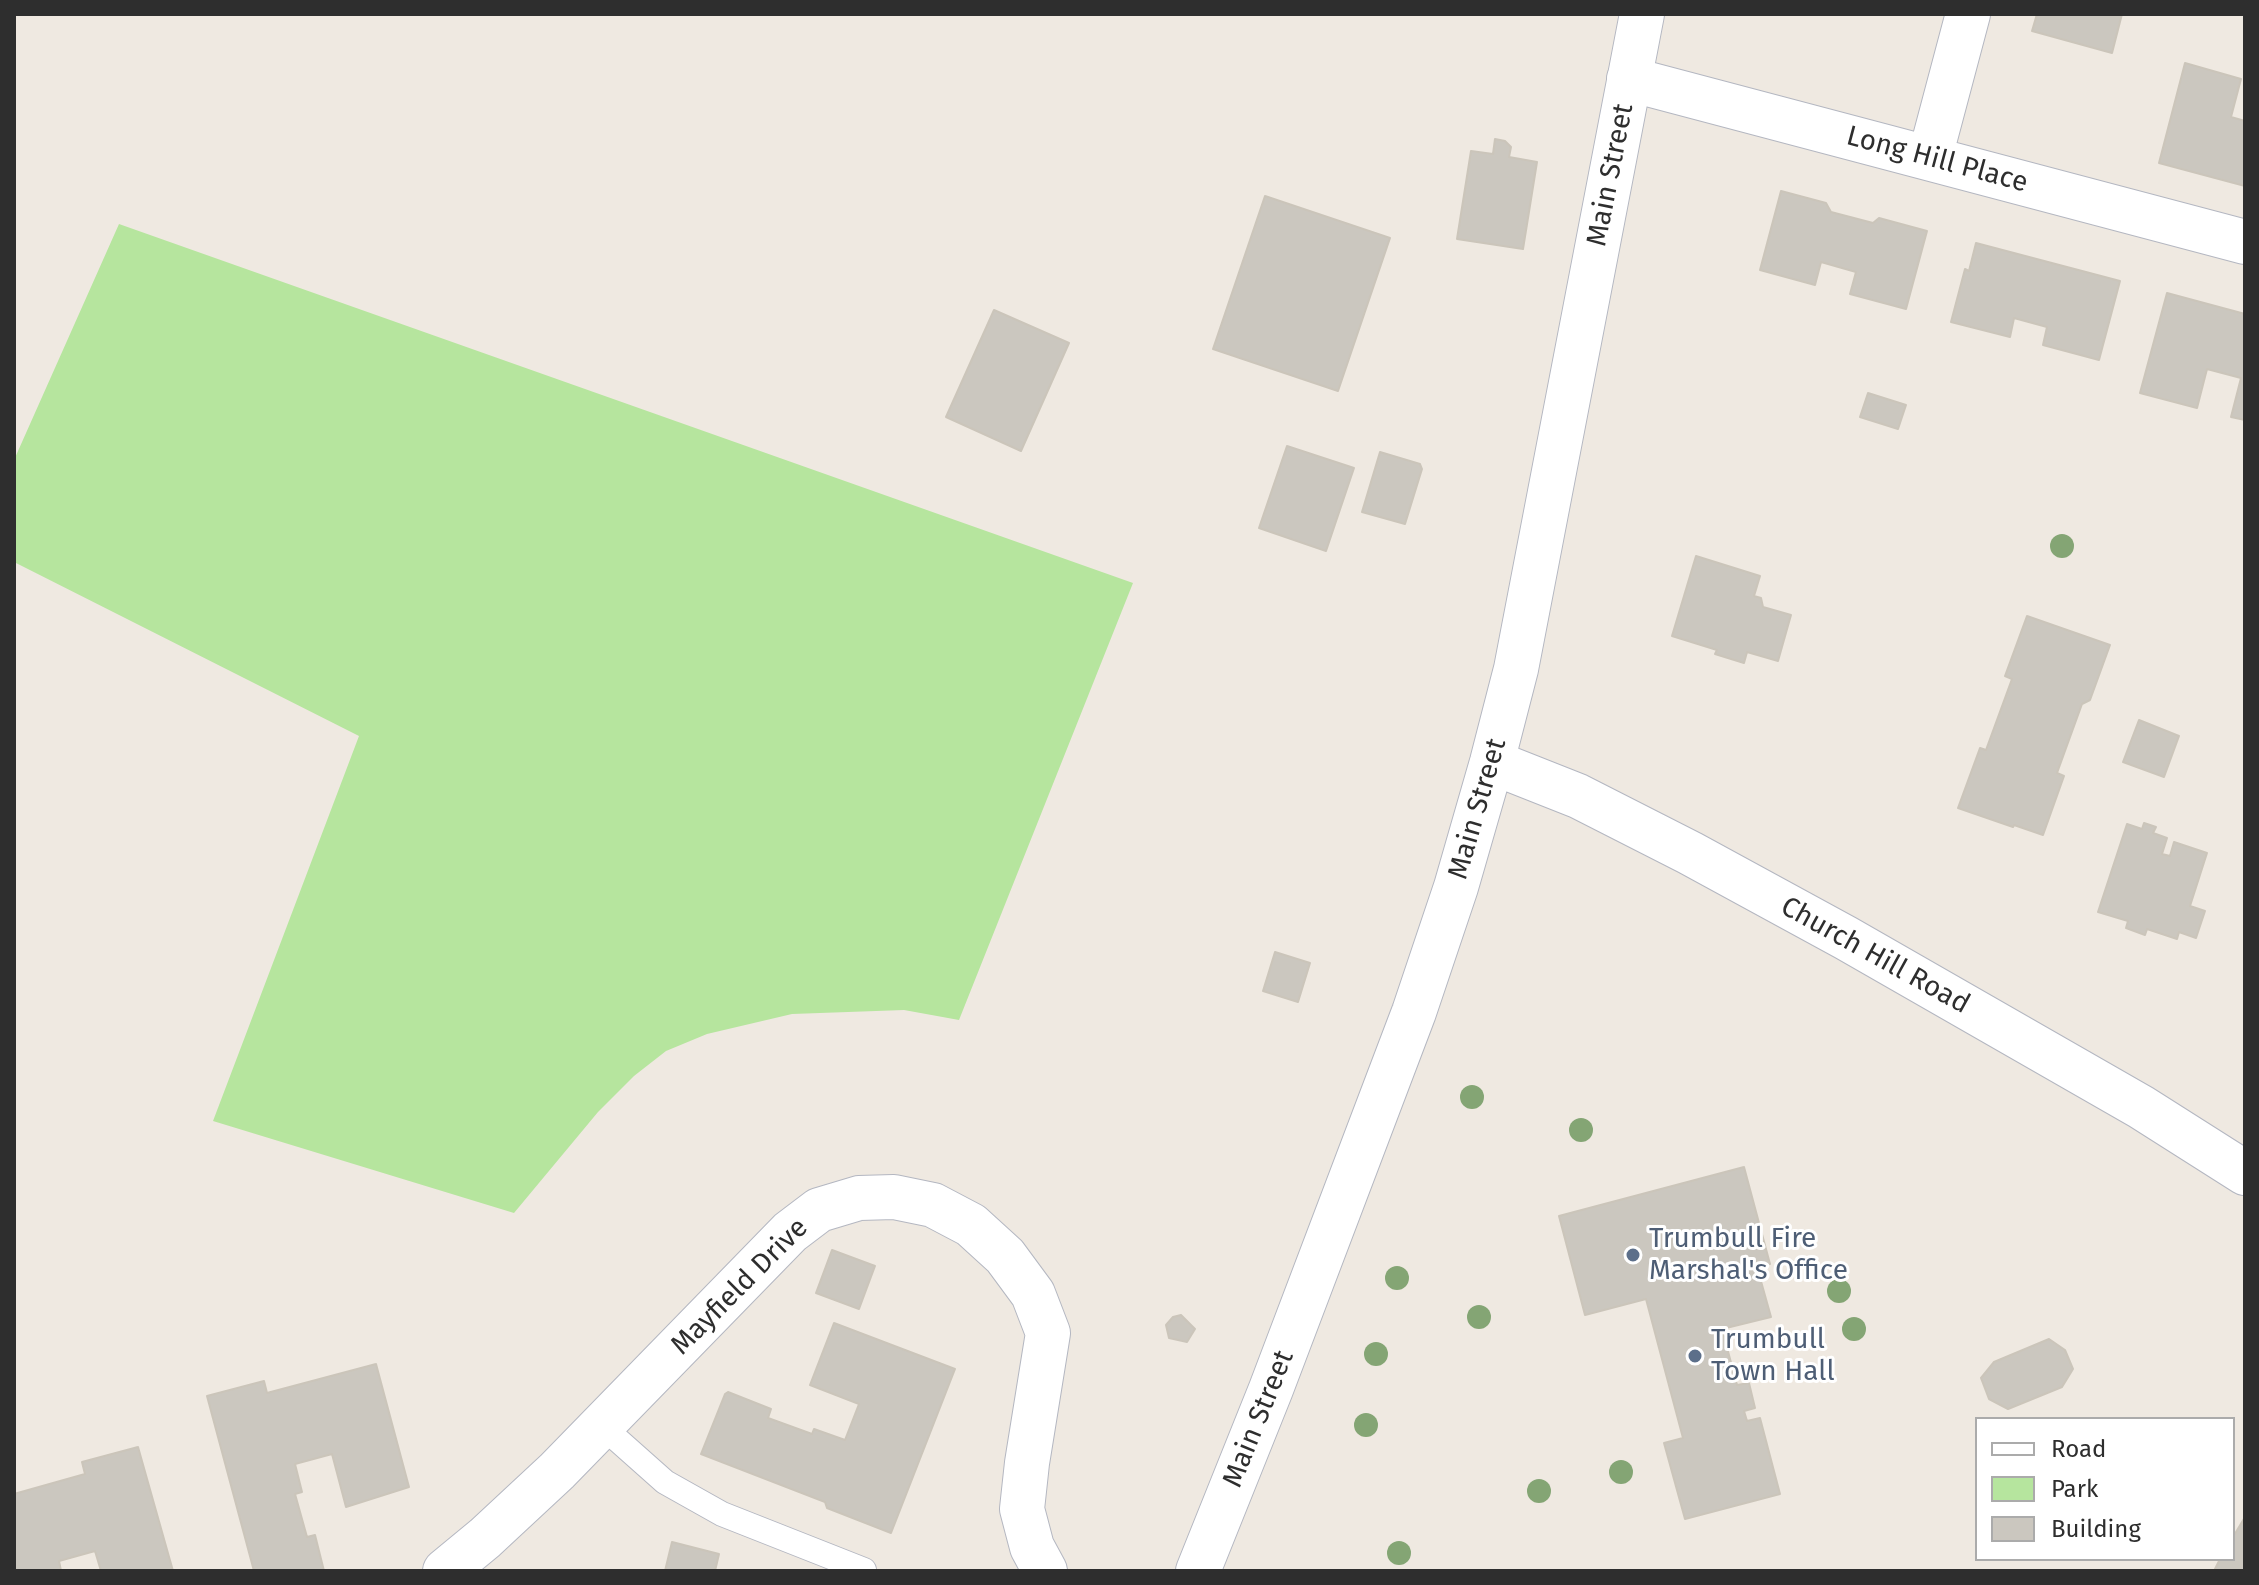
<!DOCTYPE html>
<style>
body{margin:0}
#map{position:relative;width:2259px;height:1585px;overflow:hidden;background:#efe9e1;font-family:"Fira Sans",sans-serif}
canvas{display:block}
.frame{position:absolute;inset:0;border:16px solid #2e2e2e;pointer-events:none}
.legend{position:absolute;left:1975px;top:1417px;width:260px;height:144px;box-sizing:border-box;background:#fff;border:2px solid #ababab;margin:0;padding:10px 14px;list-style:none;font-size:24px;color:#2e2e2e}
.legend li{display:flex;align-items:center;gap:16px;height:40px}
.legend b{width:40px;border:2px solid #ababab}
</style>
<div id="map">
<canvas width="2259" height="1585"></canvas>
<div class="frame"></div>
<ul class="legend">
<li><b style="height:10px;background:#fff"></b>Road</li>
<li><b style="height:22px;background:#b6e59e"></b>Park</li>
<li><b style="height:22px;background:#cbc7bf"></b>Building</li>
</ul>
</div>
<script>
const c = document.querySelector('canvas').getContext('2d');
c.lineJoin = 'round';
function fillPath(path, color) {
  c.fillStyle = color;
  c.fill(path, 'evenodd');
}
function shape(rows) {
  const path = new Path2D();
  for (const r of rows) {
    path.moveTo(r[0], r[1]);
    for (let i = 2; i < r.length; i += 2) path.lineTo(r[i], r[i + 1]);
  }
  return path;
}
function strokePath(path, color, width, dash) {
  c.strokeStyle = color;
  c.lineWidth = width;
  c.lineCap = dash ? 'butt' : 'round';
  c.setLineDash(dash || []);
  c.stroke(path);
}
function label(font, color, halo, rows, align = 'center') {
  c.font = font + ' "Fira Sans",sans-serif';
  c.lineWidth = 6;
  c.setLineDash([]);
  c.textBaseline = 'middle';
  c.strokeStyle = halo;
  c.fillStyle = color;
  for (const [text, x, y, turn = 0] of rows) {
    c.save();
    c.translate(x, y);
    c.rotate((+turn || 0) * Math.PI / 180);
    c.textAlign = isNaN(turn) ? turn : align;
    if (halo) c.strokeText(text, 0, 0);
    c.fillText(text, 0, 0);
    c.restore();
  }
}
const green = shape([
 [119,224,1133,583,959,1020,904,1010,792,1014,707,1034,666,1051,634,1076,598,1112,514,1213,213,1121,359,736,14,562,14,460]
]);
const building = shape([
 [2037,14,2122,14,2112,53,2032,31,2037,14],
 [2185,63,2241,79,2231,117,2245,121,2245,186,2159,163,2185,63],
 [1495,139,1505,141,1511,147,1509,157,1537,162,1523,249,1457,239,1471,151,1493,154,1495,139],
 [1781,191,1826,203,1831,212,1873,223,1879,218,1927,231,1906,309,1850,294,1856,272,1821,262,1815,285,1760,270,1781,191],
 [1265,196,1390,238,1338,391,1213,349,1265,196],
 [1976,243,2120,281,2099,360,2043,345,2047,327,2014,318,2010,337,1951,322,1965,269,1969,271,1976,243],
 [2167,293,2245,314,2245,420,2231,417,2241,378,2207,369,2197,408,2140,393,2167,293],
 [994,310,1069,343,1021,451,946,417,994,310],
 [1868,393,1906,405,1898,429,1860,417,1868,393],
 [1287,446,1354,468,1326,551,1259,528,1287,446],
 [1380,452,1420,464,1422,469,1405,524,1362,512,1380,452],
 [1696,556,1760,576,1754,596,1761,598,1763,607,1791,615,1778,661,1747,652,1744,663,1715,654,1717,650,1672,636,1696,556],
 [2027,616,2110,645,2090,700,2082,704,2057,773,2064,776,2043,835,2014,825,2013,827,1958,808,1980,748,1986,750,2012,679,2005,676,2027,616],
 [2139,720,2179,736,2164,777,2123,762,2139,720],
 [2144,823,2156,827,2153,833,2167,838,2162,854,2170,856,2174,842,2207,853,2190,906,2205,911,2196,938,2179,932,2177,939,2147,929,2145,935,2126,928,2128,921,2098,912,2127,824,2142,829,2144,823],
 [1275,952,1310,963,1298,1002,1263,991,1275,952],
 [1744,1167,1770,1264,1757,1267,1771,1317,1722,1329,1737,1385,1749,1383,1755,1408,1744,1411,1747,1421,1760,1418,1780,1494,1685,1519,1664,1443,1683,1438,1646,1299,1585,1315,1559,1216,1744,1167],
 [832,1250,875,1266,859,1309,816,1293,832,1250],
 [1181,1315,1195,1329,1187,1342,1169,1338,1166,1325,1173,1317,1181,1315],
 [834,1323,955,1369,891,1533,827,1508,825,1502,701,1454,725,1394,728,1392,771,1409,768,1418,812,1434,814,1429,845,1440,859,1404,810,1385,834,1323],
 [2049,1339,2065,1350,2073,1369,2062,1387,2008,1409,1989,1399,1981,1378,1994,1362,2049,1339],
 [376,1364,409,1487,346,1507,332,1454,295,1464,302,1492,295,1494,307,1537,315,1535,324,1571,254,1571,207,1396,264,1381,267,1393,376,1364],
 [138,1447,173,1571,101,1571,95,1551,59,1561,61,1571,14,1571,14,1494,85,1474,82,1462,138,1447],
 [2245,1517,2245,1571,2214,1571,2220,1559,2233,1559,2233,1537,2245,1517],
 [672,1542,719,1554,715,1571,665,1571,672,1542]
]);
const lane = shape([
 [602,1426,665,1482,722,1514,864,1570]
]);
const street = shape([
 [1629,79,2245,242],
 [1930,157,1968,14],
 [445,1571,485,1538,557,1471,790,1232,819,1210,859,1198,894,1197,933,1205,971,1225,1005,1256,1033,1294,1048,1333,1027,1463,1022,1509,1032,1547,1045,1571]
]);
const secondary = shape([
 [1492,762,1578,796,1690,853,1846,938,2141,1107,2245,1173],
 [1198,1571,1271,1389,1414,1012,1456,887,1492,762,1516,669,1642,14]
]);
const trees = [
 [2062,546],
 [1472,1097],
 [1581,1130],
 [1397,1278],
 [1839,1291],
 [1479,1317],
 [1854,1329],
 [1376,1354],
 [1366,1425],
 [1621,1472],
 [1539,1491],
 [1399,1553]
];
const markers = [
 [1633,1255,8,"#5c6f8a"],
 [1695,1356,8,"#5c6f8a"]
];
const streetNames = [
 ["Long Hill Place",1937,160,15],
 ["Main Street",1611,175,-79],
 ["Main Street",1478,809,-74],
 ["Church Hill Road",1875,956,29],
 ["Mayfield Drive",740,1287,-45],
 ["Main Street",1259,1419,-68]
];
const serviceNames = [
 ["Trumbull Fire",1649,1239],
 ["Marshal's Office",1649,1271],
 ["Trumbull",1711,1340],
 ["Town Hall",1711,1372]
];
fillPath(green, '#b6e59e');
fillPath(building, '#cbc7bf');
strokePath(building, '#cbc5ba', 2);
strokePath(lane, '#b4b7c1', 26);
strokePath(street, '#b4b7c1', 46);
strokePath(secondary, '#b4b7c1', 46);
strokePath(lane, '#fff', 24);
strokePath(street, '#fff', 44);
strokePath(secondary, '#fff', 44);
c.fillStyle = '#84a574';
for (const [x, y] of trees) {
  c.beginPath();
  c.arc(x, y, 12, 0, 2 * Math.PI);
  c.fill();
}
for (const [x, y, r, color] of markers) {
  const dot = new Path2D();
  dot.arc(x, y, r, 0, 2 * Math.PI);
  c.fillStyle = color;
  c.fill(dot);
  strokePath(dot, '#fff', 3);
}
label('28px', '#2e2e2e', '#fff', streetNames);
label('28px', '#4e5e75', '#fff', serviceNames, 'left');
</script>
